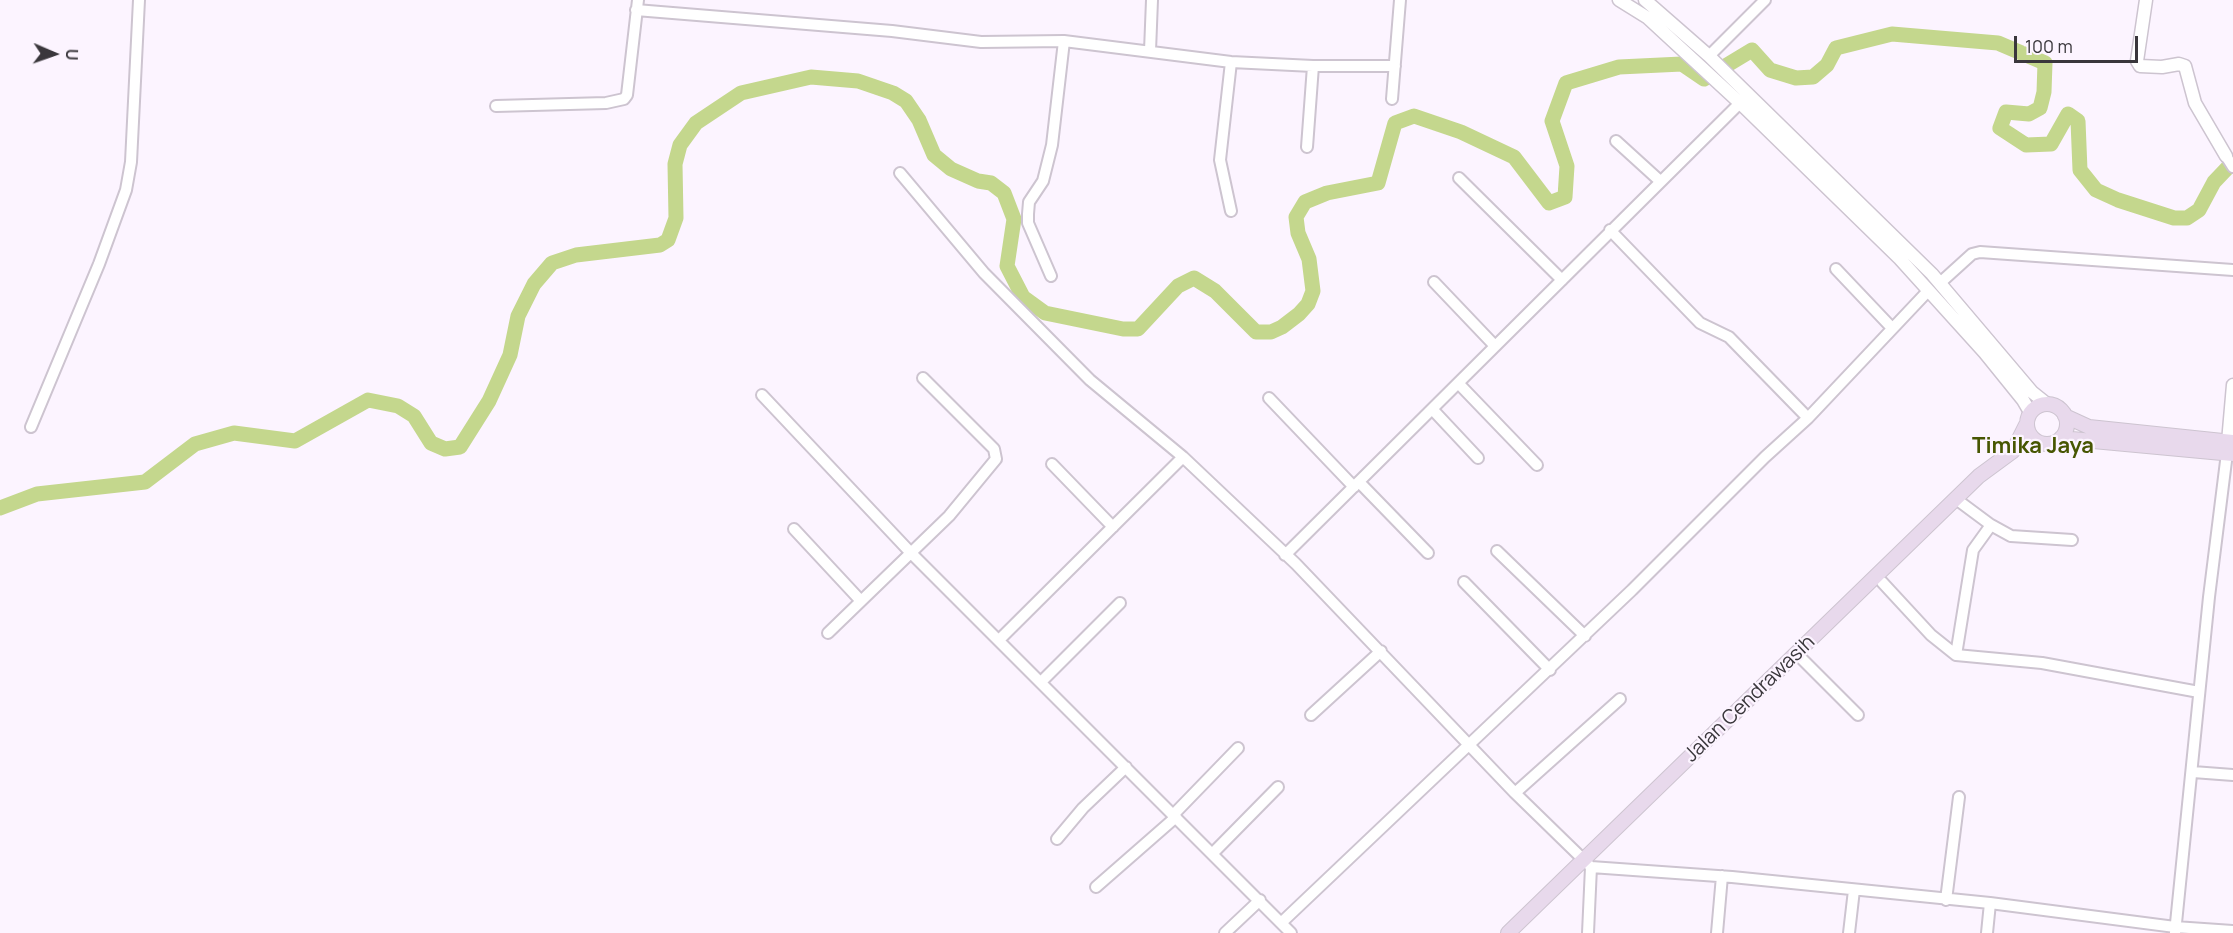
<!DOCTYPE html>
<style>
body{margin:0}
#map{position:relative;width:2233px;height:933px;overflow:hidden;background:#fcf4ff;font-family:Manrope,sans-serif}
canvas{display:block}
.north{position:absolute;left:24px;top:24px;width:60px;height:60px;-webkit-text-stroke:4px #fcf4ff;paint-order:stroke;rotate:92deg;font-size:16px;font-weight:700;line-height:24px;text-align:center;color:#3a373c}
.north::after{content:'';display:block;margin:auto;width:21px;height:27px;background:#3a373c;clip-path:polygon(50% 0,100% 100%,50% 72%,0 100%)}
.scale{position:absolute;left:2014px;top:36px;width:124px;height:27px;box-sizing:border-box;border:3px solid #3a373c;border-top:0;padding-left:8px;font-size:18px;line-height:21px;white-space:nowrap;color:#3a373c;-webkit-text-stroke:4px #fcf4ff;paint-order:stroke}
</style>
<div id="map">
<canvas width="2233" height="933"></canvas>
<div class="north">U</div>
<div class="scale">100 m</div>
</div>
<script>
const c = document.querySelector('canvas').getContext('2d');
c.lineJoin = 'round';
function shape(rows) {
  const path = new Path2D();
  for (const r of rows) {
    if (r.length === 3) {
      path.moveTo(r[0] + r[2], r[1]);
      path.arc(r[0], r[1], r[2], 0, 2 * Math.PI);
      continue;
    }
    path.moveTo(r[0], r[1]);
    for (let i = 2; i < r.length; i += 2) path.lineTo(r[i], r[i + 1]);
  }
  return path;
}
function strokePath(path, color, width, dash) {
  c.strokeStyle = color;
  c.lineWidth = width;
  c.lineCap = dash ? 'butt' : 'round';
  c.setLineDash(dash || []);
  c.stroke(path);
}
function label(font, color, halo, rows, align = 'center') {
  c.font = font + ' Manrope,sans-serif';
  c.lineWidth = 4.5;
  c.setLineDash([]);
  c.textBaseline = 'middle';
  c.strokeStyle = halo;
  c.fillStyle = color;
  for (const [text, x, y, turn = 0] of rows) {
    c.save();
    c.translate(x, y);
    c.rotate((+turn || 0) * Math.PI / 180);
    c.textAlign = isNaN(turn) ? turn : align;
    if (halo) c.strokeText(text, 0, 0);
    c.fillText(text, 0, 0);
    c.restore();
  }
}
const river = shape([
 [0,508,37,494,145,482,195,444,234,433,295,441,368,400,398,406,414,416,431,443,445,449,460,447,489,401,510,355,518,316,534,284,552,263,576,255,660,245,668,240,676,218,675,164,680,145,696,123,741,93,811,77,858,81,893,93,906,101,919,120,934,155,951,169,978,181,991,183,1004,193,1014,219,1007,266,1023,297,1045,313,1123,329,1138,329,1178,286,1194,278,1215,291,1256,332,1271,332,1282,327,1299,314,1308,304,1313,291,1309,259,1298,233,1296,217,1305,202,1327,193,1378,183,1395,123,1414,116,1461,132,1514,157,1549,203,1565,197,1567,166,1552,121,1566,83,1619,67,1682,64,1704,79,1752,50,1770,70,1796,78,1813,77,1827,65,1836,48,1892,34,1998,43,2045,63,2044,92,2040,108,2029,114,2006,112,2000,128,2026,145,2051,144,2068,114,2078,121,2080,170,2096,190,2118,200,2174,218,2187,218,2199,210,2214,182,2233,162]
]);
const minor = shape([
 [636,10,892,31,981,42,1064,41,1231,62,1313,66,1395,66],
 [1150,51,1152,0],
 [1709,56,1765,0],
 [1392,99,1400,0],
 [496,106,606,103,624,99,627,95,638,0],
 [1616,141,1660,181],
 [1307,147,1313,66],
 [2226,156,2233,167],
 [900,173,984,273,1090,380,1183,457,1296,564,1515,793,1591,867,1588,933],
 [1459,178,1562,280],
 [1231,211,1220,160,1231,62],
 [1610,230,1700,323,1729,337,1808,418],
 [1836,269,1892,328],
 [1051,276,1028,223,1028,214,1029,202,1043,181,1052,145,1064,41],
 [1434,282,1495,346],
 [1940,283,1972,254,1980,252,2233,270],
 [1459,384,1537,465],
 [762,395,911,553,1291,933],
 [1269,398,1354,487],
 [1433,410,1478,458],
 [31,427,99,264,126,190,131,162,139,0],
 [1052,464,1113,527],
 [1359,482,1428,553],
 [1956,499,1991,525,2011,536,2072,540],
 [794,529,861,601],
 [1497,551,1585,636],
 [1285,555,1740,103],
 [1464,582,1550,670],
 [1882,582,1931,635,1956,655,2042,663,2199,692],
 [828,633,949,516,996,459,994,449,923,378],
 [999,640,1183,457],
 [1797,654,1858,715],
 [1956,655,1973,550,1991,525],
 [1042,681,1120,603],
 [1311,715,1381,651],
 [2193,772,2233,775],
 [1515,793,1620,699],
 [1174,814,1238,748],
 [1057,839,1083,808,1126,767],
 [1213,853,1278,787],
 [1591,867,1732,877,1990,903,2175,927,2233,931],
 [1096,887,1176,817],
 [1946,900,1959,797],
 [1281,923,1632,590,1765,457,1808,418,1928,291],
 [1225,933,1260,900],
 [1717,933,1722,876],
 [1849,933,1854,890],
 [1987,933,1990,903],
 [2175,933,2209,597,2227,453]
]);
const tertiary = shape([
 [1619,0,1648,18,1740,103,1900,259,1985,353,2023,400,2030,412],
 [1645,0,1709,56,1932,274,2032,392,2047,404],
 [2146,0,2137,61,2140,66,2162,67,2179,64,2185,66,2195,103,2226,156],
 [2228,442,2233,385]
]);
const secondary = shape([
 [2047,424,20],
 [2065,416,2089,427,2233,442],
 [2061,438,2233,454],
 [1508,933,1979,476,2013,451,2026,425]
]);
const streetNames = [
 ["Jalan Cendrawasih",1750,699,-44]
];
const quarterNames = [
 ["Timika Jaya",2033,447]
];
strokePath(river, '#c4d78d', 15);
strokePath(minor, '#cdc4d0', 14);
strokePath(tertiary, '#cdc4d0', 15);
strokePath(secondary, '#cdc4d0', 16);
strokePath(minor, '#fff', 10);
strokePath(tertiary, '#fff', 12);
strokePath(secondary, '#e8d9ec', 14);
label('20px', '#3a373c', '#fcf4ff', streetNames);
label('bold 22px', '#475602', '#fcf4ff', quarterNames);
</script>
